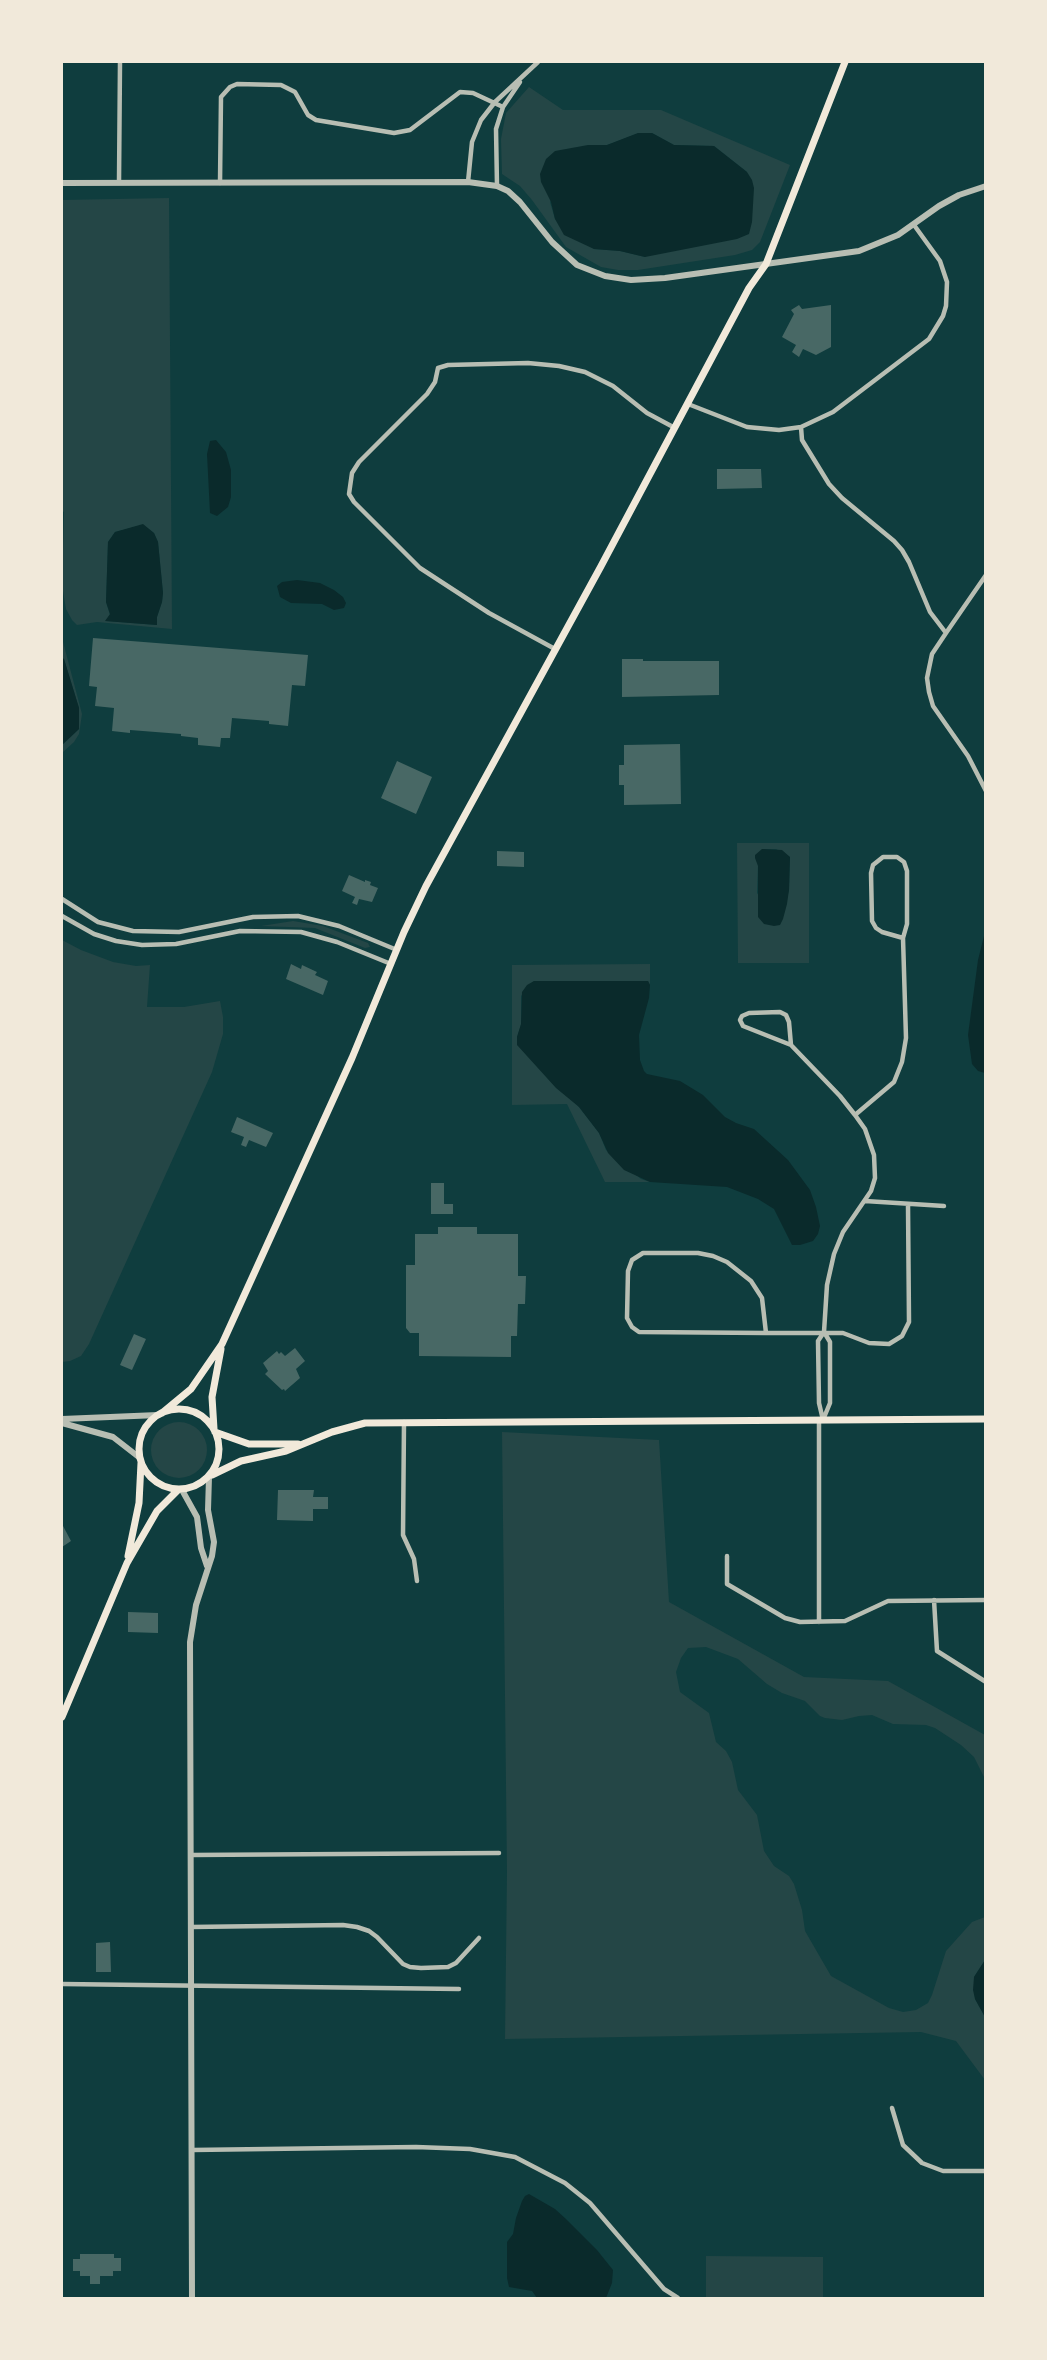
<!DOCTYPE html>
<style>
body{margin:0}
#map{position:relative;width:1047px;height:2360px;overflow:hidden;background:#0f3d3e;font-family:"Libre Baskerville",serif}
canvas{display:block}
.frame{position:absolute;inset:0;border:63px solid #f1e9da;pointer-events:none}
</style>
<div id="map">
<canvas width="1047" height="2360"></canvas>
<div class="frame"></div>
</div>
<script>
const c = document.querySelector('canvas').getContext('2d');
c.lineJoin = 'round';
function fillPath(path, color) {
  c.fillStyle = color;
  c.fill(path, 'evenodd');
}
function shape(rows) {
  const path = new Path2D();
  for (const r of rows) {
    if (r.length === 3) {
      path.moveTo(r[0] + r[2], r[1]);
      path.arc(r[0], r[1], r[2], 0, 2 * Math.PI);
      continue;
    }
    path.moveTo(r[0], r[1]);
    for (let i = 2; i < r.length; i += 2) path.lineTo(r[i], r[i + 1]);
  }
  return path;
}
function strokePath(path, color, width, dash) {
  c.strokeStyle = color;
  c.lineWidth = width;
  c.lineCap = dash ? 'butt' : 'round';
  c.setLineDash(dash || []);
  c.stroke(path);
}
const green = shape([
 [529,87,563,110,661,110,790,165,760,242,752,250,735,255,638,270,618,270,601,267,566,247,532,200,520,186,502,174,501,139,506,113],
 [639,133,652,133,674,145,714,146,747,172,645,257,620,251,594,249,555,219,550,202,588,145,607,145],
 [169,198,172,629,97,622,77,625,72,620,66,609,62,585,64,512,62,511,62,200],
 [143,525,154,533,158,542,163,593,162,602,157,617,157,625,106,621,110,615,106,602,108,542,115,532],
 [62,638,82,714,79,734,74,742,62,753,62,745,79,729,79,708,64,659,62,658],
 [737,843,809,843,809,963,738,963],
 [762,849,776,849,790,857,789,890,780,924,757,893,758,865],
 [293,921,323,926,368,943,370,947,365,948,315,928,261,926],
 [62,940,81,950,113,962,136,966,150,965,147,1007,184,1007,220,1001,223,1017,223,1034,212,1072,89,1344,81,1356,70,1361,62,1362],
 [650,964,650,985,648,981,534,981,521,996,521,1025,517,1037,579,1107,599,1133,606,1150,641,1179,650,1182,605,1182,567,1104,512,1105,512,965],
 [179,1450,28],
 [502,1432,659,1440,669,1602,804,1677,888,1681,985,1735,985,1779,974,1757,961,1745,935,1728,926,1725,893,1724,872,1715,859,1716,842,1720,825,1718,820,1716,805,1701,782,1693,767,1684,738,1659,706,1647,688,1648,681,1658,676,1672,680,1692,709,1713,716,1742,726,1751,732,1762,738,1790,757,1815,764,1851,774,1866,789,1876,794,1884,802,1910,805,1931,831,1976,889,2008,903,2012,916,2010,928,2003,932,1995,946,1951,972,1922,985,1917,985,1960,974,1977,975,1999,985,2017,985,2080,956,2041,921,2032,505,2039,507,1872],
 [706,2256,823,2257,823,2298,706,2298]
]);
const water = shape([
 [638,133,652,133,674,145,714,146,747,172,752,180,754,188,752,222,749,234,737,239,645,257,620,251,594,249,564,235,555,219,551,202,541,182,540,174,546,159,555,151,588,145,607,145],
 [216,440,226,452,231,470,231,497,228,507,217,516,210,513,207,454,210,441],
 [143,524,154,533,158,542,163,593,162,602,157,617,157,625,105,621,110,614,106,602,108,542,115,532],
 [297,580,320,583,334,590,343,597,346,603,344,608,334,610,322,604,291,603,280,597,277,586,282,582],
 [62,658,64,659,79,708,79,729,62,745],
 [762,849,782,850,790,857,789,890,787,904,783,919,780,925,774,926,764,924,758,917,758,866,755,858,755,855],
 [985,932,986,1073,985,1073,978,1071,972,1064,968,1035,978,960],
 [534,981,648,981,650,985,649,998,639,1035,640,1060,644,1071,647,1074,680,1081,703,1095,725,1117,736,1123,754,1129,788,1160,810,1190,816,1207,820,1226,818,1234,813,1241,800,1245,792,1245,774,1209,758,1199,727,1187,650,1182,624,1170,608,1153,599,1133,579,1107,556,1088,517,1045,517,1037,521,1024,522,992,527,985],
 [985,1960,986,1961,985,2017,975,1999,973,1990,974,1977],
 [529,2194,555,2209,566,2219,597,2250,613,2270,612,2283,606,2298,537,2298,532,2291,509,2287,507,2278,507,2242,513,2234,516,2218,522,2201,525,2196]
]);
const building = shape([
 [799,305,802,309,831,305,831,347,816,355,803,349,799,357,792,352,796,345,782,337,794,314,791,310],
 [717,469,761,469,762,488,717,489],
 [93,638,308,655,305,686,292,685,288,726,269,724,269,721,232,718,230,738,221,738,220,747,198,745,198,738,181,736,181,734,130,730,130,733,112,731,114,708,95,706,97,687,89,686],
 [622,659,643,659,643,661,719,661,719,695,622,697],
 [680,744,681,804,624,805,624,785,619,785,619,765,624,765,624,745],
 [397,761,432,777,416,814,381,798],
 [497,851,524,852,524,867,497,866],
 [349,875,365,882,365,880,371,882,370,885,378,888,372,902,359,899,357,905,352,903,355,897,342,891],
 [291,964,301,969,302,965,317,972,315,975,328,981,323,995,286,979],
 [237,1117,273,1133,266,1147,249,1140,246,1147,241,1145,244,1137,231,1132],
 [431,1183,444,1183,444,1204,453,1204,453,1214,431,1214],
 [438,1227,477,1227,477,1234,518,1234,518,1276,526,1276,525,1304,518,1304,517,1336,511,1336,511,1357,419,1356,419,1333,410,1333,406,1328,406,1265,415,1265,415,1234,438,1234],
 [134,1334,146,1339,132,1370,120,1365],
 [295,1348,305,1361,296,1369,300,1378,285,1391,284,1389,282,1390,265,1374,268,1371,263,1363,277,1351,279,1354,281,1352,285,1356],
 [278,1490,314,1490,313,1497,328,1497,328,1509,313,1509,313,1521,277,1520],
 [62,1524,71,1541,62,1547],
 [128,1612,158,1613,158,1633,128,1632],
 [110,1942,111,1972,96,1972,96,1943],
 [80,2254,114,2254,114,2258,121,2258,121,2271,113,2271,113,2276,100,2276,100,2284,90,2284,90,2276,80,2276,80,2271,73,2271,73,2259,80,2259]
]);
const minor = shape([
 [119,182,120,62],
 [468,182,472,142,481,120,495,102,538,62],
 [220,183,221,97,230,87,237,84,281,85,295,92,308,115,316,120,394,133,410,130,460,92,473,93,503,107],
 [497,186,496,129,503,107,520,82],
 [688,404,747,427,779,430,801,427,833,412,929,339,943,316,946,306,947,282,940,261,914,225],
 [801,427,802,440,829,484,842,498,894,541,902,550,909,562,930,612,946,633,932,654,927,678,929,692,933,706,968,756,986,791],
 [946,633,986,575],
 [555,649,489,613,420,568,354,502,349,494,352,473,359,462,427,394,435,382,438,368,448,365,528,363,559,366,585,372,613,386,647,413,675,428],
 [62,899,98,922,133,931,179,932,253,917,298,916,339,926,397,950],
 [62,916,94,934,116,941,142,945,176,944,240,931,301,932,337,942,391,964],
 [791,1045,743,1026,740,1020,742,1016,749,1013,780,1012,786,1015,789,1022,791,1045,840,1096,855,1115,865,1129,874,1155,875,1178,871,1191,843,1232,834,1254,827,1285,824,1332],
 [855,1115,894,1082,902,1062,906,1038,903,938,882,932,876,928,872,921,871,873,873,865,883,857,897,857,904,862,907,871,907,924,903,938],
 [865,1201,944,1206],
 [824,1332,830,1342,830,1403,823,1420,819,1403,818,1341,824,1332],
 [766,1333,762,1298,751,1281,727,1262,713,1256,698,1253,643,1253,632,1260,628,1271,627,1318,632,1327,639,1332,766,1333,843,1333,869,1343,889,1344,902,1336,909,1322,908,1205],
 [404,1422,403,1535,414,1559,417,1581],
 [727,1556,727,1584,785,1618,800,1622,845,1621,888,1601,986,1600],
 [934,1600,937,1651,986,1682],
 [819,1622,819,1420],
 [191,1855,499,1853],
 [191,1927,343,1925,357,1927,369,1931,377,1937,403,1964,410,1967,421,1968,448,1967,456,1963,479,1938],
 [62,1984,459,1989],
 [892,2108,903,2145,922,2163,943,2171,986,2171],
 [192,2150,416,2147,470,2149,515,2157,565,2183,590,2203,664,2289,678,2298]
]);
const tertiary = shape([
 [62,183,468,182,497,186,508,191,520,202,552,242,577,265,605,276,631,280,665,278,859,251,898,235,939,206,959,195,986,186],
 [62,1419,158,1415],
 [62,1423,113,1437,140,1458],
 [182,1490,197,1517,201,1548,207,1566],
 [192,2298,190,1642,196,1605,212,1556,214,1542,208,1510,209,1477]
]);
const secondary = shape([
 [179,1449,40],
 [162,1413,191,1389,222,1344,352,1058,404,932,426,886,600,568,749,288,766,264,845,62],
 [214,1429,212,1397,221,1349],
 [215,1432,249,1444,298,1444],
 [212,1475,241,1461,286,1451,332,1432,365,1423,986,1419],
 [128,1556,139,1503,141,1463],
 [62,1717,127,1563,157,1511,178,1490]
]);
fillPath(green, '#244646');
fillPath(water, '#0a2a2b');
fillPath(building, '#486865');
strokePath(minor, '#b8beb3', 4.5);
strokePath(tertiary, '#b8beb3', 6);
strokePath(secondary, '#f1e9da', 7);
</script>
